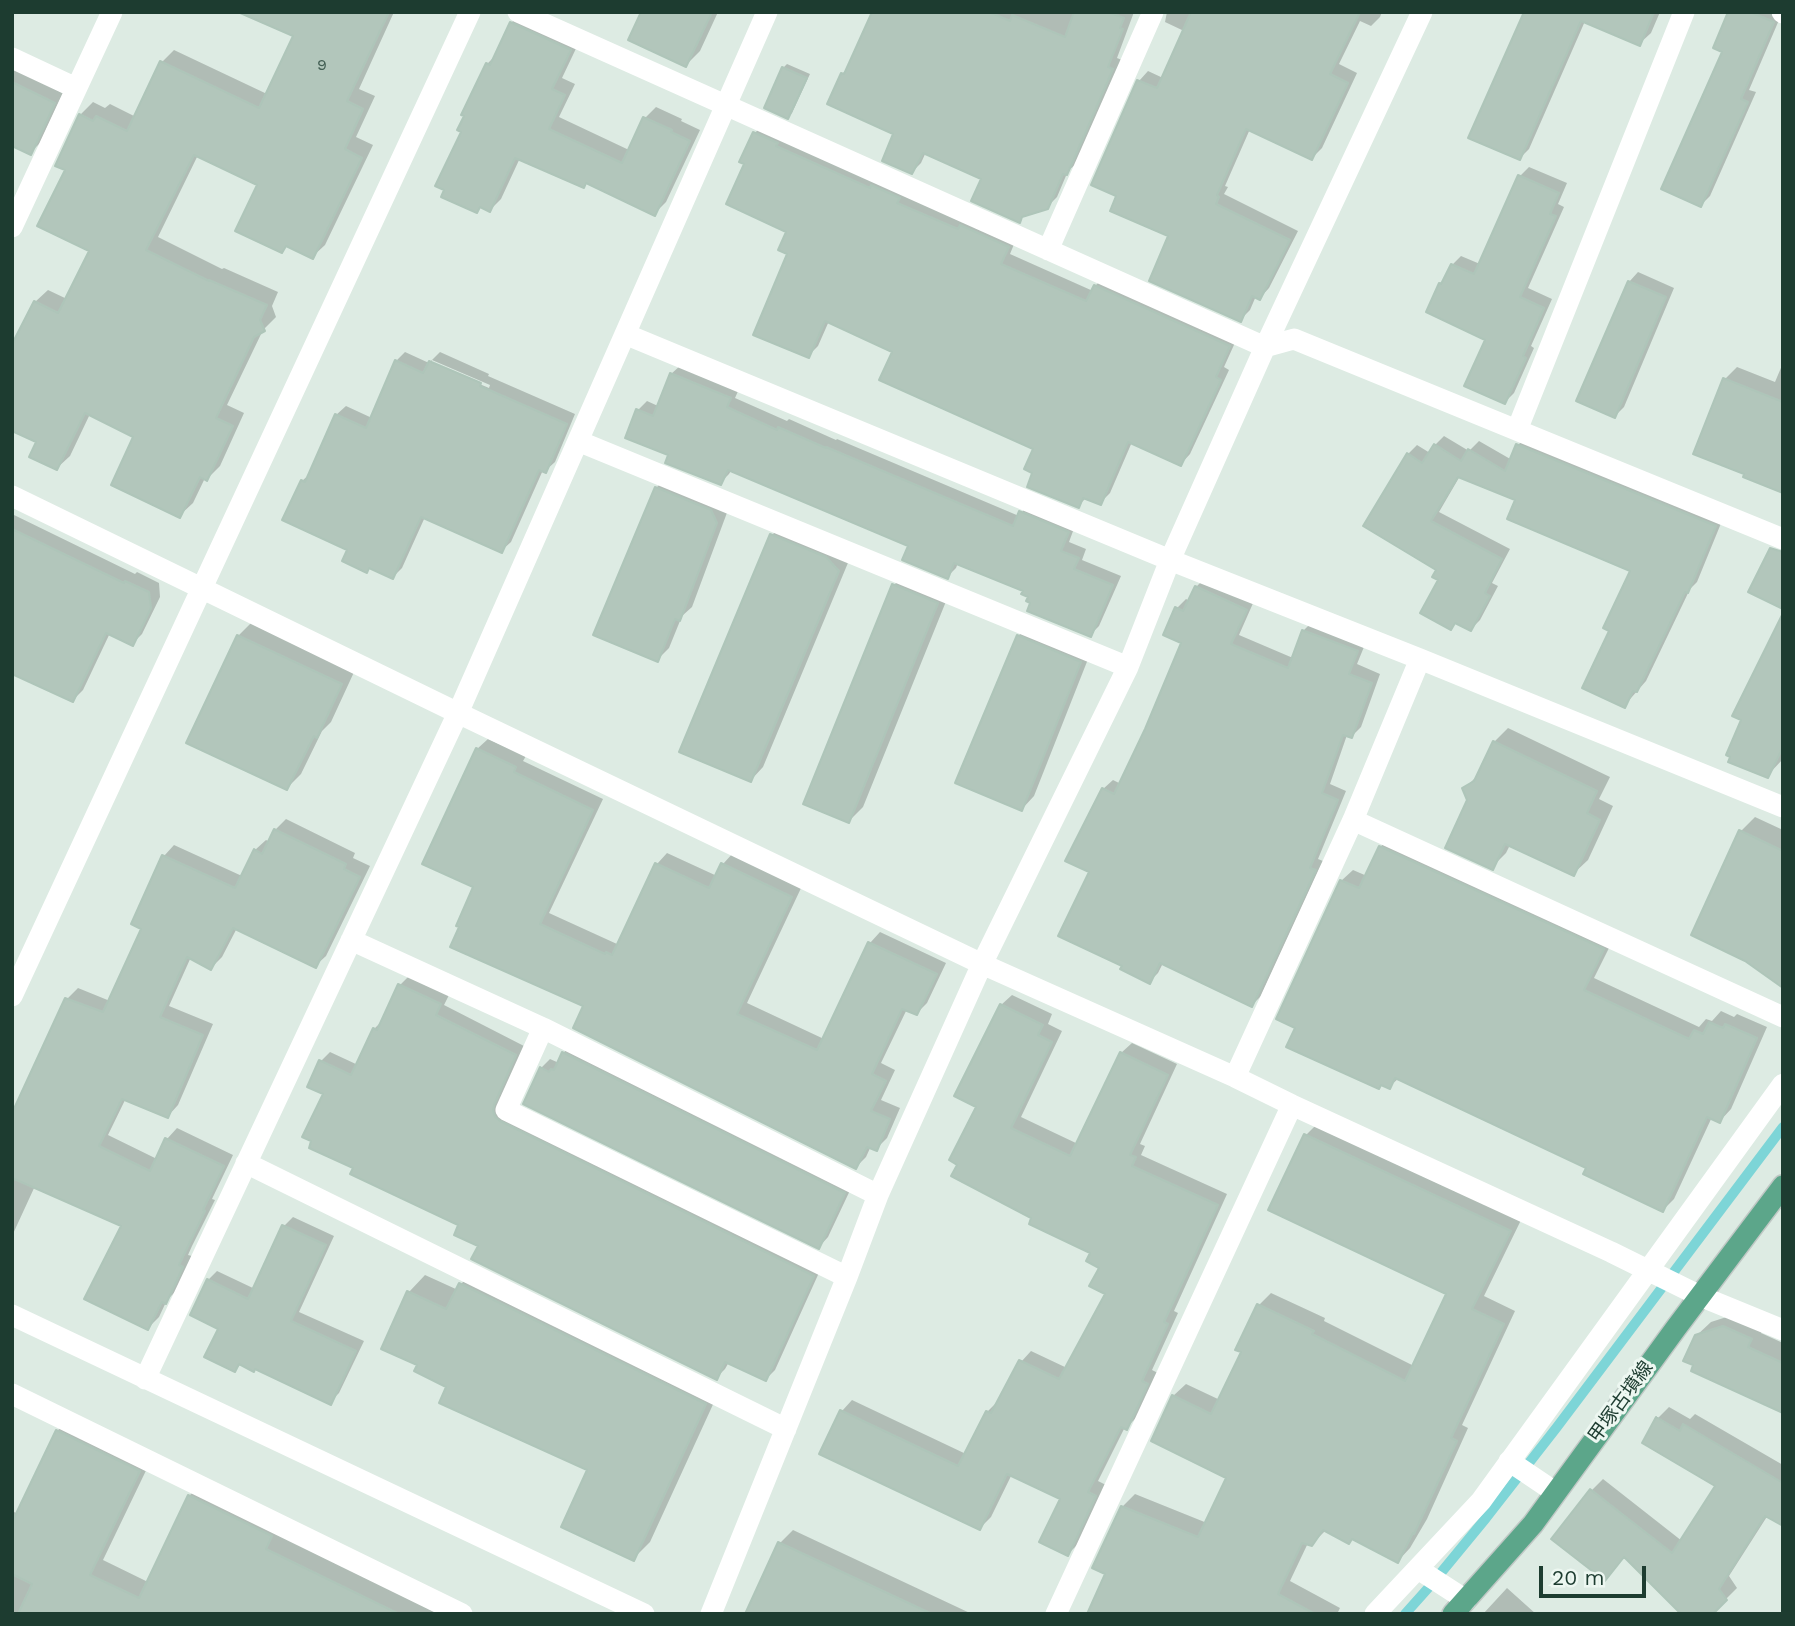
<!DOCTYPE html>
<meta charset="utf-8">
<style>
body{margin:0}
#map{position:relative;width:1795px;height:1626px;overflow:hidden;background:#ddebe3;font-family:"Work Sans",sans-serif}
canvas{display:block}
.frame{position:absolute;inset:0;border:14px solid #1d3c30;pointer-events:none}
.scale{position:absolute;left:1539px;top:1566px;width:107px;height:32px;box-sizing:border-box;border:4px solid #1d3c30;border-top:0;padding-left:9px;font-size:21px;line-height:24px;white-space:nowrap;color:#1d3c30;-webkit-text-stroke:5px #edf7f1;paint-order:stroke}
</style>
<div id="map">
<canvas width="1795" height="1626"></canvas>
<div class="frame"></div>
<div class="scale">20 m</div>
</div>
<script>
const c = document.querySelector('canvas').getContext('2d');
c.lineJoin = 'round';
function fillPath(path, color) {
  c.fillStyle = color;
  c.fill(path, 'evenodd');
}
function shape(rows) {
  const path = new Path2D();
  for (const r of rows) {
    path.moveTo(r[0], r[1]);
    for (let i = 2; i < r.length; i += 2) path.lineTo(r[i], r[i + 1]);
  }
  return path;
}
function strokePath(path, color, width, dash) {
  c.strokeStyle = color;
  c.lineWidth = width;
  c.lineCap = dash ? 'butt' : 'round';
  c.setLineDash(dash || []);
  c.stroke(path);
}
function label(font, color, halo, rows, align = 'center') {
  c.font = font + ' "Work Sans","Noto Sans JP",sans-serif';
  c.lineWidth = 6;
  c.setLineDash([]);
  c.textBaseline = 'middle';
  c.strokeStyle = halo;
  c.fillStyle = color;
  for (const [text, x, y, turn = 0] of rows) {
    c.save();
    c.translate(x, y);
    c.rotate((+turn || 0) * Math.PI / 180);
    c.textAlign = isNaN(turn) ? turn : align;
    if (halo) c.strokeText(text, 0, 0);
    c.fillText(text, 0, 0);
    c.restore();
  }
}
const shadow = shape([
 [251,12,394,12,359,89,375,96,356,137,373,145,325,245,312,257,288,245,282,251,260,184,198,155,158,237,222,269,224,268,278,292,272,306,276,317,263,330,227,405,244,413,220,466,207,479,205,478,193,503,180,515,135,437,90,414,70,456,57,468,39,442,35,302,48,290,67,299,91,250,67,169,80,115,93,102,105,108,110,104,136,117,162,62,174,50,267,94,295,36],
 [522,12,581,38,562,78,575,84,559,117,629,150,645,118,656,107,682,119,681,121,700,130,666,202,654,214,588,182,583,186,520,158,501,199,490,210,482,206,477,211,463,131,487,64,497,54,511,23],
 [643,12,718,12,700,51,686,65],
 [874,12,1134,12,1117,58,1122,60,1076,164,1068,171,1057,197,1047,207,1026,214,1019,221,984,178,926,152,921,163,912,172,895,133,842,74,848,69],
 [1167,12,1382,12,1380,17,1371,26,1360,21,1339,64,1357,73,1322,148,1312,158,1250,129,1225,186,1228,187,1224,194,1298,231,1269,288,1260,298,1256,296,1250,310,1240,320,1170,235,1119,195,1093,184,1139,81,1148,71,1163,78,1184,31,1165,22],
 [1589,12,1529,149,1520,158,1471,137],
 [1596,12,1660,12,1651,33,1639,44],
 [1730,12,1782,13,1749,90,1756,92,1710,196,1701,205],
 [787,64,810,74,792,113,788,117,783,68],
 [12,67,63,93,40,143,31,152,12,144],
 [764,123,1017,237,1010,254,1093,291,1095,286,1105,276,1238,336,1224,367,1229,370,1190,454,1181,464,1132,442,1110,493,1100,503,1087,497,1078,506,1034,472,1036,448,894,351,829,321,818,346,808,356,789,253,789,231,746,163,755,133],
 [1529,167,1567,183,1558,204,1564,207,1528,288,1552,299,1531,346,1534,348,1514,393,1505,402,1487,339,1428,311,1441,284,1446,279,1452,265,1461,256,1480,264,1520,176],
 [1638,272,1674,288,1624,407,1615,416,1629,282],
 [405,352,429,363,432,360,432,364,489,388,490,385,432,360,440,352,489,374,488,376,575,414,555,462,545,471,543,470,511,542,501,551,425,517,402,568,393,577,371,567,367,571,349,549,302,481,311,473,336,415,346,406,372,418,396,361],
 [1783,363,1783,490,1725,379,1737,367,1775,382],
 [681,365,739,389,735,398,787,421,789,419,836,440,837,439,1019,516,1029,503,1076,523,1069,542,1086,549,1082,560,1121,576,1099,626,1090,635,1033,602,1025,590,958,563,956,568,947,577,910,545,732,469,729,474,720,483,670,454,638,410,647,401,658,406,671,374],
 [1444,436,1469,451,1479,441,1512,460,1518,445,1527,436,1724,516,1697,582,1690,589,1646,681,1624,706,1611,630,1632,570,1517,499,1460,476,1439,512,1510,549,1492,583,1498,586,1480,620,1471,629,1457,622,1451,628,1439,569,1408,454,1417,445,1430,453,1435,445],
 [668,476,728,510,692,607,682,616,669,648,657,660,656,488],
 [12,514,135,574,137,572,159,583,160,597,142,634,132,644,110,633,83,690,73,700,12,672],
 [784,523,850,558,763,767,751,780,772,535],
 [908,571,951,589,863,807,849,821,894,585],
 [1205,578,1254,601,1239,635,1293,658,1303,631,1312,622,1366,642,1357,664,1380,674,1361,727,1352,736,1347,735,1330,784,1346,791,1318,859,1323,861,1261,996,1252,1005,1163,963,1158,973,1149,982,1091,871,1103,789,1113,780,1121,784,1147,730,1183,642,1177,608,1186,599,1190,601,1196,587],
 [1783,617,1783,759,1767,776],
 [252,622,355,670,331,722,322,731,301,774,287,788,238,636],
 [1031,624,1092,649,1034,796,1022,809,1018,636],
 [1508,728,1610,777,1599,799,1613,806,1588,860,1573,874,1510,845,1506,853,1492,867,1464,789,1479,774,1494,742],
 [488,739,526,756,523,761,603,799,549,913,617,944,657,864,667,853,717,876,723,864,733,853,802,886,747,1003,824,1039,870,943,880,932,946,963,927,1003,917,1013,907,1009,881,1063,895,1070,881,1100,900,1108,887,1138,876,1149,871,1146,866,1157,856,1167,585,1005,476,887,477,749],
 [1755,817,1783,830,1783,986,1741,831],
 [286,819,355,853,353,858,370,866,326,956,315,966,237,928,222,957,211,968,191,957,169,1006,213,1024,178,1105,168,1116,126,1098,108,1135,157,1159,167,1139,177,1128,233,1155,212,1199,215,1200,192,1246,188,1255,192,1256,176,1291,167,1300,159,1317,148,1328,123,1226,35,1186,12,1236,12,1118,67,999,78,988,110,1001,143,928,164,856,174,845,242,876,255,850,266,840,270,842,275,830],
 [1392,836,1614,938,1594,978,1699,1027,1706,1019,1712,1021,1721,1011,1734,1017,1737,1014,1767,1027,1731,1109,1720,1121,1712,1117,1674,1199,1663,1210,1588,1167,1399,1078,1389,1087,1382,1084,1379,1087,1297,1027,1341,881,1353,870,1367,876,1380,847],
 [409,976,449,995,444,1005,524,1046,501,1100,822,1266,775,1370,766,1379,729,1362,725,1369,716,1378,480,1245,460,1224,355,1168,325,1094,321,1061,330,1052,358,1065,374,1029,383,1020,400,985],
 [1012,995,1052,1014,1048,1024,1062,1031,1021,1117,1078,1144,1121,1053,1132,1043,1177,1064,1140,1144,1145,1146,1141,1155,1227,1194,1174,1311,1178,1313,1152,1370,1158,1373,1137,1417,1126,1428,1125,1427,1098,1481,1106,1485,1079,1543,1068,1554,1063,1498,1012,1474,991,1517,980,1528,842,1411,852,1400,966,1454,987,1412,998,1401,1021,1362,1031,1351,1067,1368,1107,1293,1101,1267,1093,1252,1033,1218,960,1164,978,1106,1001,1005],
 [573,1044,853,1184,828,1237,819,1247,541,1068,550,1059,559,1063,563,1053],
 [1319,1122,1522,1218,1484,1296,1515,1311,1462,1425,1468,1428,1427,1519,1410,1548,1398,1561,1354,1538,1349,1542,1326,1530,1312,1544,1308,1543,1290,1581,1340,1608,1337,1614,1088,1614,1108,1574,1122,1507,1135,1494,1207,1523,1229,1477,1173,1396,1186,1384,1220,1400,1243,1351,1259,1305,1271,1293,1325,1318,1324,1321,1414,1366,1448,1293,1271,1209,1306,1135],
 [293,1217,334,1236,299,1312,364,1341,339,1393,330,1402,256,1367,241,1364,235,1370,220,1328,208,1280,217,1271,255,1289,284,1226],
 [478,1267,721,1387,650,1542,633,1559,590,1469,449,1386,419,1364,409,1292,425,1275,458,1290,461,1284],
 [1739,1313,1765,1325,1761,1333,1783,1343,1783,1411,1696,1336,1711,1322],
 [1669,1407,1690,1419,1695,1414,1783,1465,1783,1514,1768,1515,1729,1576,1737,1588,1711,1614,1625,1556,1605,1579,1553,1539,1592,1490,1603,1479,1682,1541,1718,1486,1658,1418],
 [72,1417,153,1456,103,1560,148,1582,189,1496,204,1481,446,1614,12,1614,12,1511,18,1514,57,1431],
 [793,1530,972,1614,763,1614,780,1543],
 [1507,1588,1536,1614,1483,1614]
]);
const stream = shape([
 [1405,1614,1430,1586,1486,1518,1557,1427,1783,1127]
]);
const building = shape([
 [238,12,389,12,347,101,363,109,345,149,362,158,313,259,286,246,282,253,235,231,257,185,194,155,146,250,209,281,209,280,267,305,260,320,265,331,254,337,216,418,233,426,207,481,200,477,180,518,111,485,133,437,85,413,57,470,29,457,36,442,12,431,12,344,34,301,58,313,89,251,37,226,65,170,55,166,79,114,93,121,96,116,127,131,160,61,259,108,293,36,238,12],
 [641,12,712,12,686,67,628,40,641,12],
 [872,12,989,12,1010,21,1012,15,1065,37,1074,12,1108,12,1124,18,1120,28,1123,29,1108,67,1113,69,1067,175,1063,174,1048,209,1022,217,1020,223,971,201,981,179,923,153,912,174,882,161,893,134,827,104,841,73,844,74,872,12],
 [1191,12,1360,12,1330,74,1348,83,1312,160,1246,129,1217,195,1219,197,1216,204,1290,240,1260,300,1252,296,1241,322,1149,281,1168,236,1110,211,1116,196,1091,185,1137,80,1157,88,1191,12],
 [1524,12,1654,12,1640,46,1581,21,1520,160,1468,138,1524,12],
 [1728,12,1750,12,1774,22,1741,99,1748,102,1701,207,1661,189,1722,52,1713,48,1728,12],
 [510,22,571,50,552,89,565,95,549,129,622,163,643,117,672,130,671,132,690,141,655,216,586,183,584,188,515,158,490,212,480,207,477,213,441,197,444,190,435,186,461,132,457,130,464,116,461,115,486,63,490,65,510,22],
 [782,67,807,78,788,119,764,108,782,67],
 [12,82,55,103,31,155,12,146,12,82],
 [753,132,778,143,776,146,870,188,871,185,900,198,897,203,958,229,960,225,1009,247,1001,264,1086,301,1094,285,1230,346,1216,377,1221,380,1181,466,1128,442,1101,505,1083,498,1079,508,1027,487,1032,473,1024,469,1033,449,879,380,892,352,825,321,809,358,753,335,787,254,778,250,786,232,726,204,744,164,739,162,753,132],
 [1518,175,1559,193,1550,214,1556,216,1520,297,1544,308,1523,356,1526,358,1505,404,1464,386,1485,340,1426,312,1439,283,1441,284,1451,264,1474,274,1518,175],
 [1628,281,1666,297,1615,418,1576,401,1628,281],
 [395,360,423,373,429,361,481,383,480,386,567,424,546,473,539,470,502,553,421,517,393,579,369,568,367,573,342,561,347,550,282,520,301,480,305,482,335,414,366,428,395,360],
 [670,373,731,398,727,407,777,430,778,427,826,448,826,447,1013,526,1019,511,1069,532,1061,551,1079,558,1074,569,1113,585,1091,637,1027,611,1030,603,1026,601,1028,597,1021,594,1023,591,954,563,948,579,902,560,908,546,728,470,721,485,665,463,668,455,625,438,636,409,653,416,670,373],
 [1723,378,1783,402,1783,493,1743,477,1744,474,1693,454,1723,378],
 [1434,444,1461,461,1468,449,1505,471,1516,444,1716,526,1688,593,1685,592,1637,692,1633,691,1625,708,1582,688,1609,631,1603,628,1630,571,1507,519,1515,500,1458,477,1431,521,1502,559,1485,593,1490,596,1471,631,1455,623,1451,630,1420,613,1438,580,1432,577,1436,570,1363,526,1407,453,1422,463,1434,444],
 [655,487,711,510,717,523,680,621,675,619,658,662,593,635,655,487],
 [12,529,124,583,125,581,149,592,151,608,133,646,106,633,73,702,12,674,12,529],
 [770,534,826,557,839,571,751,782,679,752,770,534],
 [1770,548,1783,552,1783,609,1748,592,1770,548],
 [892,584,938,603,849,823,803,804,892,584],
 [1195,586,1247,610,1231,644,1288,668,1302,630,1358,651,1349,674,1372,683,1352,738,1343,735,1322,793,1338,800,1310,868,1316,870,1252,1007,1160,963,1150,984,1120,969,1122,966,1058,936,1089,872,1065,861,1102,788,1114,794,1145,729,1181,643,1163,635,1175,607,1183,611,1195,586],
 [1783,613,1783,747,1768,778,1728,762,1730,757,1726,755,1741,720,1732,716,1783,613],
 [237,635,342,684,317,738,314,736,287,790,186,743,237,635],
 [1017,635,1081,662,1022,811,955,783,1017,635],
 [1493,741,1597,791,1587,813,1600,820,1574,876,1505,844,1493,870,1445,848,1467,800,1462,788,1474,781,1493,741],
 [476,748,516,767,514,772,593,810,540,924,605,954,606,952,612,955,655,863,709,888,721,863,792,897,737,1014,817,1050,868,942,937,974,917,1015,902,1009,872,1074,886,1081,871,1111,890,1119,877,1151,867,1147,856,1169,573,1028,583,1006,450,947,459,927,456,926,473,887,422,864,476,748],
 [274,829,346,864,344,869,360,877,316,968,233,928,211,970,187,957,160,1017,203,1035,168,1118,122,1099,99,1146,150,1171,165,1138,224,1166,203,1210,205,1211,179,1265,183,1267,166,1304,162,1302,148,1330,84,1299,121,1226,12,1178,12,1113,65,998,103,1012,141,929,131,924,162,855,235,888,254,849,262,854,274,829],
 [1739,830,1783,851,1783,988,1745,961,1691,935,1739,830],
 [1379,846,1604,949,1584,990,1689,1039,1694,1030,1703,1034,1709,1022,1723,1028,1725,1024,1757,1038,1720,1123,1707,1117,1663,1212,1583,1174,1586,1168,1395,1078,1390,1089,1381,1085,1379,1089,1286,1047,1295,1028,1276,1019,1340,880,1359,888,1379,846],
 [398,984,441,1004,436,1015,516,1055,494,1105,493,1110,495,1117,500,1121,814,1276,766,1381,725,1362,717,1380,471,1259,478,1246,454,1235,458,1225,350,1174,353,1168,309,1148,311,1141,302,1137,323,1094,307,1087,319,1060,351,1075,373,1028,377,1030,398,984],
 [1000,1004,1043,1025,1038,1035,1052,1042,1011,1128,1070,1156,1120,1052,1168,1075,1130,1155,1136,1157,1132,1166,1218,1205,1164,1322,1168,1324,1142,1381,1148,1384,1127,1430,1121,1427,1088,1492,1096,1496,1068,1556,1039,1542,1060,1499,1007,1474,980,1530,819,1454,840,1410,958,1466,986,1411,991,1413,1019,1360,1059,1379,1105,1294,1089,1286,1099,1268,1086,1261,1090,1253,1029,1224,1031,1218,951,1176,957,1165,949,1160,976,1107,954,1096,1000,1004],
 [562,1052,845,1193,819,1249,523,1104,540,1067,549,1072,551,1069,554,1070,562,1052],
 [1304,1134,1511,1231,1472,1309,1504,1324,1451,1438,1457,1441,1414,1534,1413,1533,1398,1563,1352,1539,1349,1544,1323,1530,1312,1546,1302,1543,1278,1594,1315,1614,1087,1614,1105,1574,1092,1568,1121,1506,1198,1537,1226,1478,1151,1441,1172,1395,1211,1414,1241,1352,1235,1350,1257,1304,1314,1331,1312,1334,1405,1381,1446,1294,1268,1210,1304,1134],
 [282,1225,326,1245,291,1321,356,1351,331,1405,255,1369,254,1372,239,1364,235,1372,204,1357,218,1329,190,1315,207,1279,248,1299,282,1225],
 [459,1283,706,1404,634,1561,561,1527,587,1470,439,1403,446,1387,414,1371,417,1365,381,1349,407,1291,446,1309,459,1283],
 [1723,1326,1752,1339,1748,1347,1783,1363,1783,1413,1691,1371,1693,1365,1683,1361,1695,1335,1723,1326],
 [1656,1417,1680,1431,1683,1424,1783,1483,1783,1526,1765,1516,1719,1589,1727,1600,1713,1614,1681,1614,1624,1557,1605,1581,1551,1539,1590,1489,1672,1553,1715,1486,1642,1443,1656,1417],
 [56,1430,140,1471,90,1575,139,1598,188,1495,272,1536,266,1549,399,1614,18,1614,32,1584,12,1574,12,1522,56,1430],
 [778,1542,932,1614,745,1614,778,1542]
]);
const minor = shape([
 [518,12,1265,347,1294,339,1783,539],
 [1782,12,1783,13],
 [12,58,76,88],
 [12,227,112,12],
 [1048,250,1153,12],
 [625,334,1170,560,1420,659,1783,807],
 [1517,430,1684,12],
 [578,441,1128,667],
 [12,496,458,713,982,964,1235,1077,1292,1105,1611,1252,1700,1296,1783,1330],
 [1353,820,1783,1017],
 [351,940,543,1028,878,1195],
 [12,996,470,12],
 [543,1028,506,1110,847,1277],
 [1235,1077,1353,820,1420,659],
 [246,1163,786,1429],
 [12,1315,644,1614],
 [145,1379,458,713,767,12],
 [12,1394,462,1614],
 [1509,1461,1555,1492],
 [1418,1569,1466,1600],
 [711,1614,847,1277,878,1195,982,964,1128,667,1170,560,1265,347,1422,12],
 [1056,1614,1292,1105],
 [1375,1614,1481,1501,1783,1084]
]);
const major = shape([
 [1453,1614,1533,1524,1676,1328,1783,1186]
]);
const numberNames = [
 ["9",322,65]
];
const streetNames = [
 ["甲塚古墳線",1621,1402,-54]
];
fillPath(shadow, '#0003');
strokePath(stream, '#7dd5d7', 10);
fillPath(building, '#b2c6bb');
strokePath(building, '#aec5b9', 2);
strokePath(major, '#c0c8c5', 24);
strokePath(minor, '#fff', 21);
strokePath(major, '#5ca68a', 21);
label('16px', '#425e53', null, numberNames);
label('19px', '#1d3c30', '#edf7f1', streetNames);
</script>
